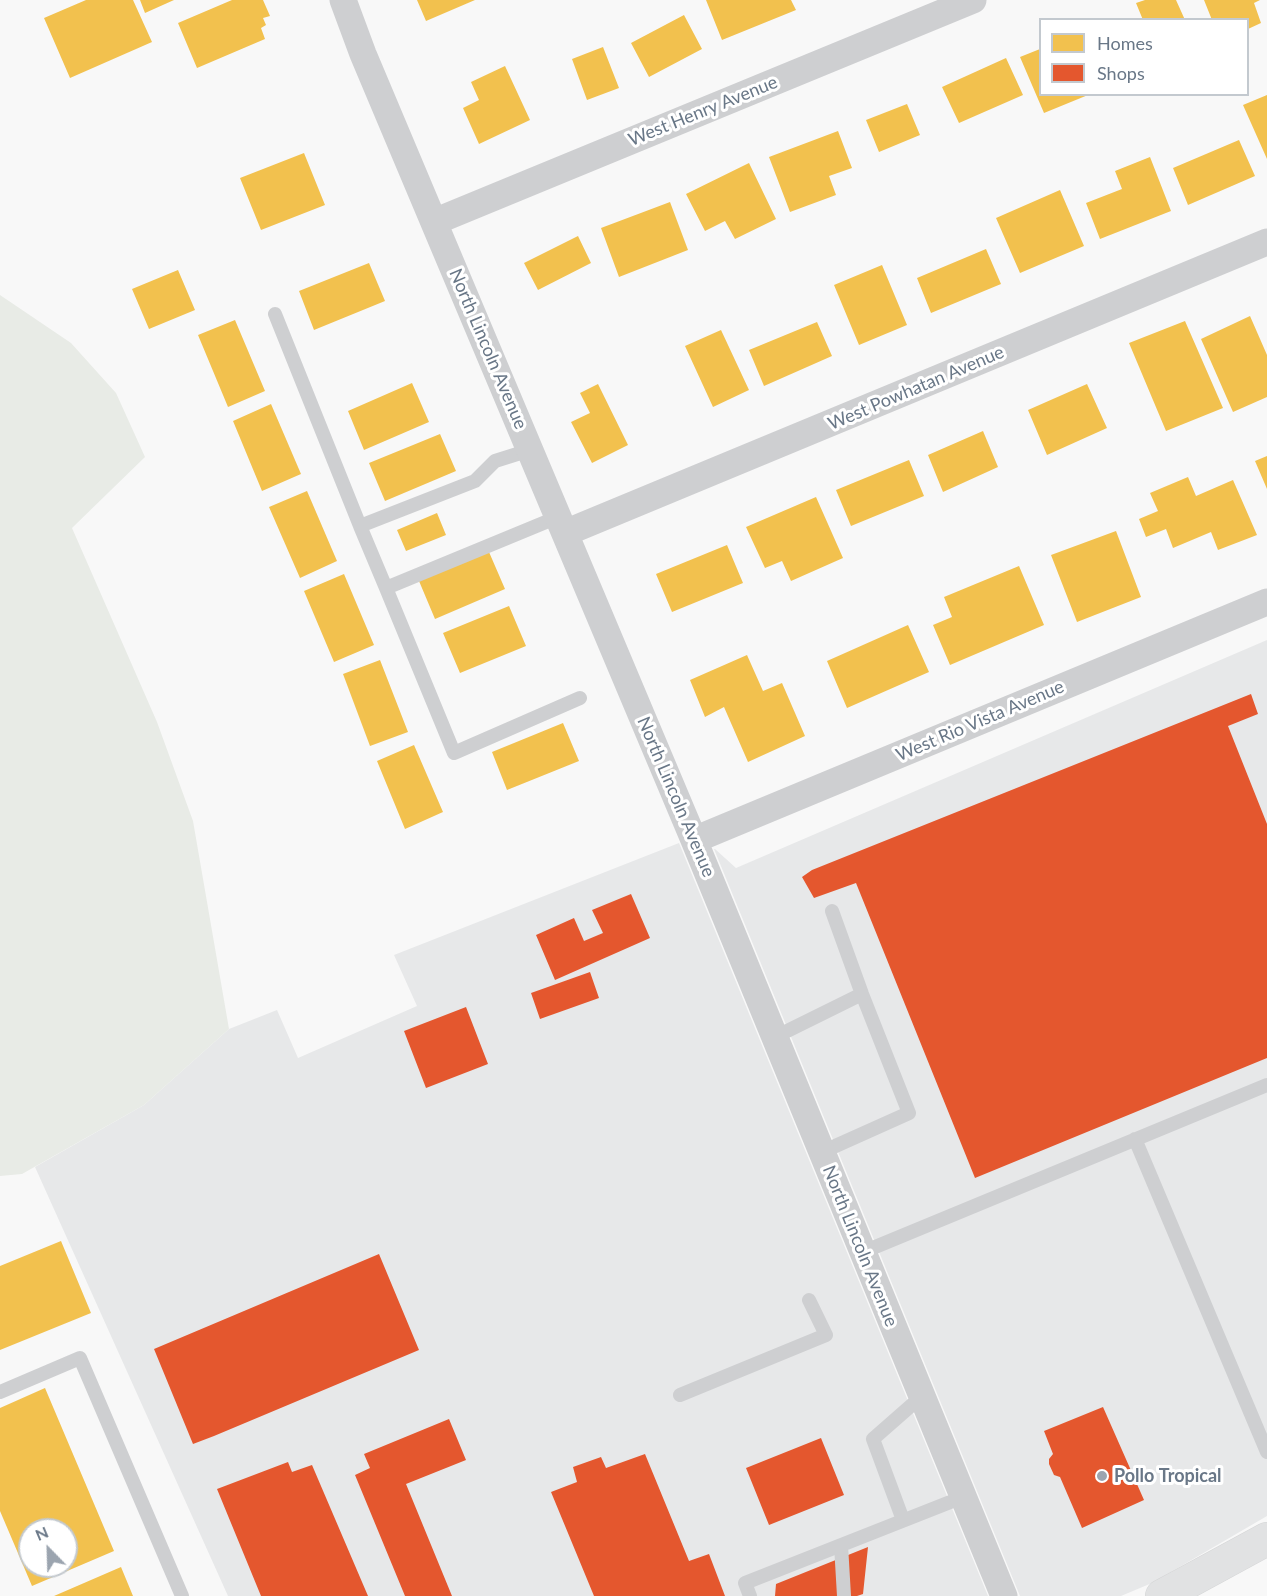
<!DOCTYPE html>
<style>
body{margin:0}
#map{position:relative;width:1267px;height:1596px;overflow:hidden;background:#f8f8f8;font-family:Lato,sans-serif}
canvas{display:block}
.legend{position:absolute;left:1039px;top:18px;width:210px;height:78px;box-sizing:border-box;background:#fff;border:2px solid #c3c9cf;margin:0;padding:8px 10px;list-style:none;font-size:18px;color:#697787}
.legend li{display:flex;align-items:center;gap:12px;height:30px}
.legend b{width:30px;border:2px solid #c3c9cf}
.north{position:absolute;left:18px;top:1518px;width:60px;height:60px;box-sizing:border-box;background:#fff;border:2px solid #c3c9cf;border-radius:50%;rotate:337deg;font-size:16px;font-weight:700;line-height:24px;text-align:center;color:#697787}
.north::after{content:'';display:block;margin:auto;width:21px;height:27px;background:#9ba4af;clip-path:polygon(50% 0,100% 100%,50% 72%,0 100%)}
</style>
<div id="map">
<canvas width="1267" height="1596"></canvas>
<ul class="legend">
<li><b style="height:16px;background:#f2c14e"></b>Homes</li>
<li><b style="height:16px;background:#e4572e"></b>Shops</li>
</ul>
<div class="north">N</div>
</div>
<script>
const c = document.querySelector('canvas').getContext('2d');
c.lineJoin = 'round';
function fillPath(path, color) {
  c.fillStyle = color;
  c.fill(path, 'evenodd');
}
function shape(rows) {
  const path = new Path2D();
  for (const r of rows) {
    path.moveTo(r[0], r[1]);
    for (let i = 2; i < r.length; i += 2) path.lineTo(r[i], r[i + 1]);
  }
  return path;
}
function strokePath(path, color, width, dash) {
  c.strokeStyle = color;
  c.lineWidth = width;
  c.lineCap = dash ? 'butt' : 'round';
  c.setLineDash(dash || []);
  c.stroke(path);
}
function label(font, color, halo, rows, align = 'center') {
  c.font = font + ' Lato,sans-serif';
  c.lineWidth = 6;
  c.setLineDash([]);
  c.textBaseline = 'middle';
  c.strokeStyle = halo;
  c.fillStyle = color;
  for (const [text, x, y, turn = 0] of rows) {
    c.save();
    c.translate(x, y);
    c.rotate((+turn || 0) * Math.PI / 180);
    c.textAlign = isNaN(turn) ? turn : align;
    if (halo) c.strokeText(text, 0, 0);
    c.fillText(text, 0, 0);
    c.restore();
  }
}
const built = shape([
 [1267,640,1267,1516,1152,1583,1121,1596,1020,1596,714,849,715,849,736,868],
 [679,843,988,1596,228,1596,35,1167,144,1105,229,1029,277,1010,298,1058,417,1006,394,955]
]);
const green = shape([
 [0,295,71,343,116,393,145,457,72,528,157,722,193,821,229,1029,144,1105,22,1174,0,1176]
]);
const homes = shape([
 [86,0,133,0,152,42,70,78,44,18],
 [140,0,174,0,145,13],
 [232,0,263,0,270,16,263,18,266,25,261,28,265,39,197,68,178,23],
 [417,0,475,0,426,21],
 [706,0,791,0,796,10,722,40],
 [1145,0,1176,0,1185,20,1143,20,1136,3],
 [1204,0,1260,0,1254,3,1261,23,1248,29,1248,20,1212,20],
 [684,15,702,49,649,77,631,43],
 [603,47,619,88,587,100,572,59],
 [1040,49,1040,94,1088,95,1044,113,1020,57],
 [1006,58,1023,95,959,123,942,87],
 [505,66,530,120,479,144,463,108,479,100,471,82],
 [1267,95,1267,159,1243,105],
 [907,104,920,135,879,152,866,120],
 [838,131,852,168,829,176,836,195,790,212,769,157],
 [1239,140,1255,176,1188,205,1173,168],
 [304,153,325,205,261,230,240,178],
 [1150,157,1171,211,1100,239,1086,203,1122,189,1115,171],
 [749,163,776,219,735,239,725,221,705,231,686,194],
 [1060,190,1084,246,1020,273,996,218],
 [670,202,688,250,619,277,601,228],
 [578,236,591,263,538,290,524,263],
 [986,249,1001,284,931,313,917,278],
 [369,263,385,301,314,330,299,291],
 [882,265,907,325,859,345,834,285],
 [178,270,195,310,149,329,132,289],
 [1250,316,1267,355,1267,397,1233,412,1201,339],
 [235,320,265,391,228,407,198,335],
 [1185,321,1223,408,1166,431,1129,343],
 [817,322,832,356,764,386,749,350],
 [721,330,749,390,713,407,685,346],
 [412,383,429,422,364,450,348,411],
 [598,384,628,445,592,463,571,422,590,413,580,393],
 [1087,384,1107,428,1047,455,1028,410],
 [271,404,301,474,262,491,233,421],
 [983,431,998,467,943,492,928,455],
 [440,434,456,471,385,501,369,463],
 [1267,456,1267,489,1255,461],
 [909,460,924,496,851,526,836,490],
 [1188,477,1196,496,1233,480,1257,535,1218,550,1211,532,1173,548,1166,529,1146,537,1139,519,1158,511,1150,493],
 [307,491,337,561,300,578,269,507],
 [816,497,843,558,791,581,782,561,765,568,746,527],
 [437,513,446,535,406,551,397,530],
 [1116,531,1141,597,1077,622,1051,555],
 [727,545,743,583,672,612,656,574],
 [489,552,505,589,435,619,419,581],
 [1019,566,1044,625,950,665,933,625,952,617,944,597],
 [344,574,374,645,334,662,304,591],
 [509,606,526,646,460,673,443,633],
 [908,625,929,672,847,708,827,661],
 [747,655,763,691,782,683,805,736,748,762,724,707,705,717,690,680],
 [380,660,408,732,370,746,343,674],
 [563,723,579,761,507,790,492,752],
 [414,745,443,812,405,829,377,761],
 [61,1241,91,1313,0,1350,0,1266],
 [45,1388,114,1551,32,1586,0,1511,0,1408],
 [30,1530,66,1530,66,1566,30,1566],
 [121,1567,133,1596,54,1596]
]);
const shops = shape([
 [1251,694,1258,714,1228,726,1267,824,1267,1058,975,1178,856,883,814,898,802,877,812,870],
 [631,894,650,938,555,980,536,935,574,918,584,941,603,933,592,910],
 [590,972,599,998,540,1019,531,993],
 [466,1007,488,1064,426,1088,404,1031],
 [379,1254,419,1350,214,1436,193,1444,154,1349],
 [1103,1407,1144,1500,1082,1528,1060,1477,1054,1475,1049,1464,1049,1459,1053,1454,1044,1431],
 [449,1419,466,1460,406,1484,452,1596,405,1596,355,1475,370,1468,364,1454],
 [821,1438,844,1495,769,1525,746,1468],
 [645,1454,689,1561,709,1554,725,1596,594,1596,551,1492,577,1482,573,1467,601,1457,606,1468],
 [288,1462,292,1472,312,1465,368,1596,261,1596,217,1489],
 [868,1547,863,1594,857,1596,775,1596,776,1584]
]);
const service = shape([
 [275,314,360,526],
 [530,450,495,461,475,481,360,526,386,588,558,517],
 [386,588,454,753,580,698],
 [775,1037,862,994],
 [1135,1139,1267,1452],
 [822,1152,909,1113,862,994,832,911],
 [863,1252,1267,1085],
 [0,1392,80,1358,182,1596],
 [680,1395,826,1335,809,1300],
 [903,1520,873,1439,922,1396],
 [841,1545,844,1596],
 [750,1596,745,1583,963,1497]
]);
const minor = shape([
 [343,0,363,54,694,840,1004,1596],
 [434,222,973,0],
 [565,533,1267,242],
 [694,840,1267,602]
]);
const primary = shape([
 [1162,1596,1267,1539]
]);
const markers = [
 [1102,1476,6,"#9ba4af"]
];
const streetNames = [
 ["West Henry Avenue",703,111,-22],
 ["North Lincoln Avenue",488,349,67],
 ["West Powhatan Avenue",916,388,-23],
 ["West Rio Vista Avenue",980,721,-23],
 ["North Lincoln Avenue",676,797,67],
 ["North Lincoln Avenue",860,1246,68]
];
const poiNames = [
 ["Pollo Tropical",1114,1476]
];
fillPath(built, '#e7e8e9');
fillPath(green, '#e8ebe6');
fillPath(homes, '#f2c14e');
fillPath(shops, '#e4572e');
strokePath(primary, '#d4d5d6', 34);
strokePath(service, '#cecfd1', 14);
strokePath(minor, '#cecfd1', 27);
strokePath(primary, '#e1e2e3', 33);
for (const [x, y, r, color] of markers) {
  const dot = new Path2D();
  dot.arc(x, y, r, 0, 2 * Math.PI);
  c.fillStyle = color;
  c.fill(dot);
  strokePath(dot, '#fff', 2);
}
label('18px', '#697787', '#fff', streetNames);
label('bold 18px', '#697787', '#fff', poiNames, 'left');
</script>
